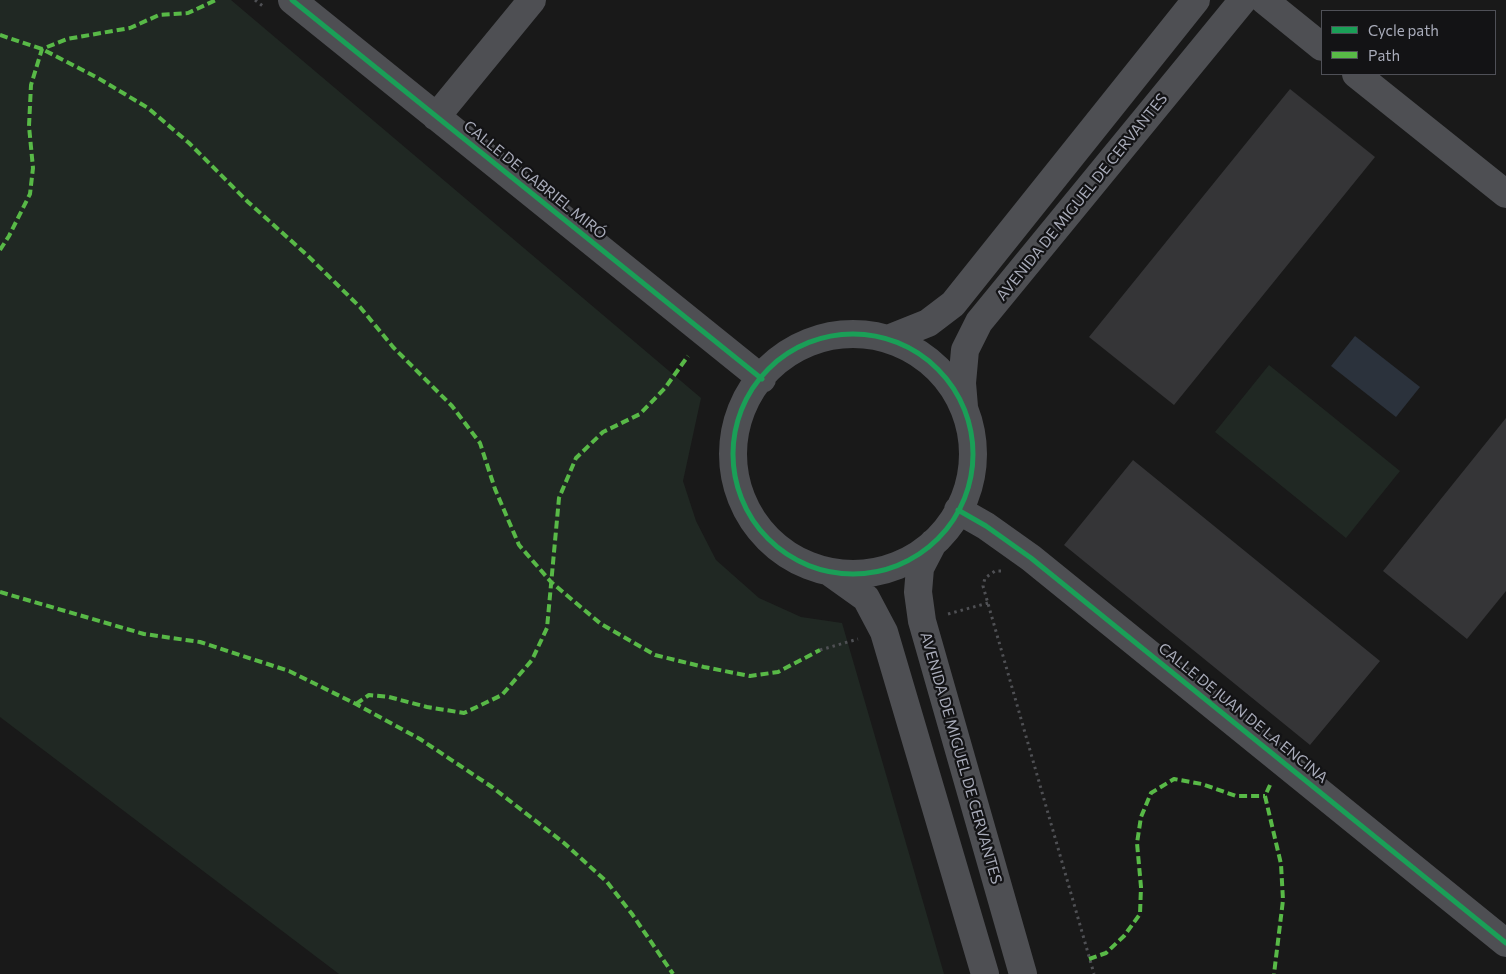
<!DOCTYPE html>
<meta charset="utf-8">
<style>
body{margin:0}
#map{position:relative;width:1506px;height:974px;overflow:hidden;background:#191919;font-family:Commissioner,sans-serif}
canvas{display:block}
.legend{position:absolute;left:1321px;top:10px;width:175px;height:65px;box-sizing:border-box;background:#131315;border:1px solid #4f5057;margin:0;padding:6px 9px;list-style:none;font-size:15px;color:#a9acba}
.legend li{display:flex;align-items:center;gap:10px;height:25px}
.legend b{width:25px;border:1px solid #4f5057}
</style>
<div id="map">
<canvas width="1506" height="974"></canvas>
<ul class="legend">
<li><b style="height:6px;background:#1a9f57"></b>Cycle path</li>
<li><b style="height:6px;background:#58b947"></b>Path</li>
</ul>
</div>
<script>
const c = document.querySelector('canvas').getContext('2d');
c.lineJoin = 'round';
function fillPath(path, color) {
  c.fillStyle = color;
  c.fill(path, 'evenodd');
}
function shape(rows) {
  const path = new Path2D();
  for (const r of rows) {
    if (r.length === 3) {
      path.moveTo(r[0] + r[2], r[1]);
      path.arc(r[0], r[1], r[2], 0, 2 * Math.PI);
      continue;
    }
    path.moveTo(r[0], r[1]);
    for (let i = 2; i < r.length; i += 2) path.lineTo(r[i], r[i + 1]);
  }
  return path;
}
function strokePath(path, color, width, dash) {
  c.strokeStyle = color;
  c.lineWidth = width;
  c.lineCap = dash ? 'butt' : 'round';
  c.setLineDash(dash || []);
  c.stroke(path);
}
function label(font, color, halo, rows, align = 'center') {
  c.font = font + ' Commissioner,sans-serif';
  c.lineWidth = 4.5;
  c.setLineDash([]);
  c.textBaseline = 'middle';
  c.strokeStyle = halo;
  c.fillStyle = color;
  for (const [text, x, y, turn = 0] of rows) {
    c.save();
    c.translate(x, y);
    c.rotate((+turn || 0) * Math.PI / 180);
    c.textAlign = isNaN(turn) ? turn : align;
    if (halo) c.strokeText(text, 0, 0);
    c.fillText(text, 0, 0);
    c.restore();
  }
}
const green = shape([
 [0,0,231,0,701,398,683,481,696,521,716,560,759,598,801,617,842,623,944,974,339,974,0,717],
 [1269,365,1400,471,1346,538,1215,432]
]);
const water = shape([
 [1355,336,1420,387,1396,417,1331,366]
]);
const building = shape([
 [1290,89,1375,157,1174,405,1089,337],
 [1506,418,1506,591,1467,639,1383,571],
 [1133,460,1380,661,1310,745,1064,545]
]);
const path = shape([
 [255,0,264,7],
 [1001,571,995,571,985,578,983,586,1094,974],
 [948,614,988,603],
 [820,650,858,639]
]);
const street = shape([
 [292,0,762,379],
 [1264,0,1322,47],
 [1356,74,1506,194],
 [436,117,532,0],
 [853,454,120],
 [888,339,928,323,953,304,1196,0],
 [964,407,962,383,965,350,979,322,1243,0],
 [958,510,986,526,1031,558,1506,943],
 [933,543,920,568,918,592,922,621,1023,974],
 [831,573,866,598,884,632,985,974]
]);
const quiet = shape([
 [0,35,42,49,98,78,148,108,189,143,248,202,307,255,360,307,393,347,452,406,480,443,495,489,519,545,551,582,601,624,655,655,704,667,750,676,778,672,820,650],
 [0,250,9,236,30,194,33,168,29,126,31,85,42,49,67,39,130,28,159,15,188,13,216,0],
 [0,592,144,634,200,642,289,671,356,704,420,739,492,787,564,843,607,882,632,914,673,974],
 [356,704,369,695,389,697,427,707,464,713,502,695,532,660,547,628,559,498,576,458,603,432,640,414,665,388,688,356],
 [1270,785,1265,796,1281,864,1283,900,1274,974],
 [1089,959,1106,953,1124,936,1140,914,1141,887,1137,843,1141,817,1151,793,1174,779,1202,784,1236,796,1265,796]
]);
const cycleway = shape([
 [292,0,762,379],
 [853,454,120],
 [958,510,986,526,1031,558,1506,943]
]);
const streetNames = [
 ["CALLE DE GABRIEL MIRÓ",535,180,39],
 ["AVENIDA DE MIGUEL DE CERVANTES",1082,197,-51],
 ["CALLE DE JUAN DE LA ENCINA",1243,713,39],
 ["AVENIDA DE MIGUEL DE CERVANTES",961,758,74]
];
fillPath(green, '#202823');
fillPath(water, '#2b323c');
fillPath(building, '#353537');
strokePath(path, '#4f5054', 3, [2.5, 4]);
strokePath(street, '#4e4f53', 28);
strokePath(quiet, '#58b947', 4, [8, 4]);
strokePath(cycleway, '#1a9f57', 5);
label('15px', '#a9acba', '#131315', streetNames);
</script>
